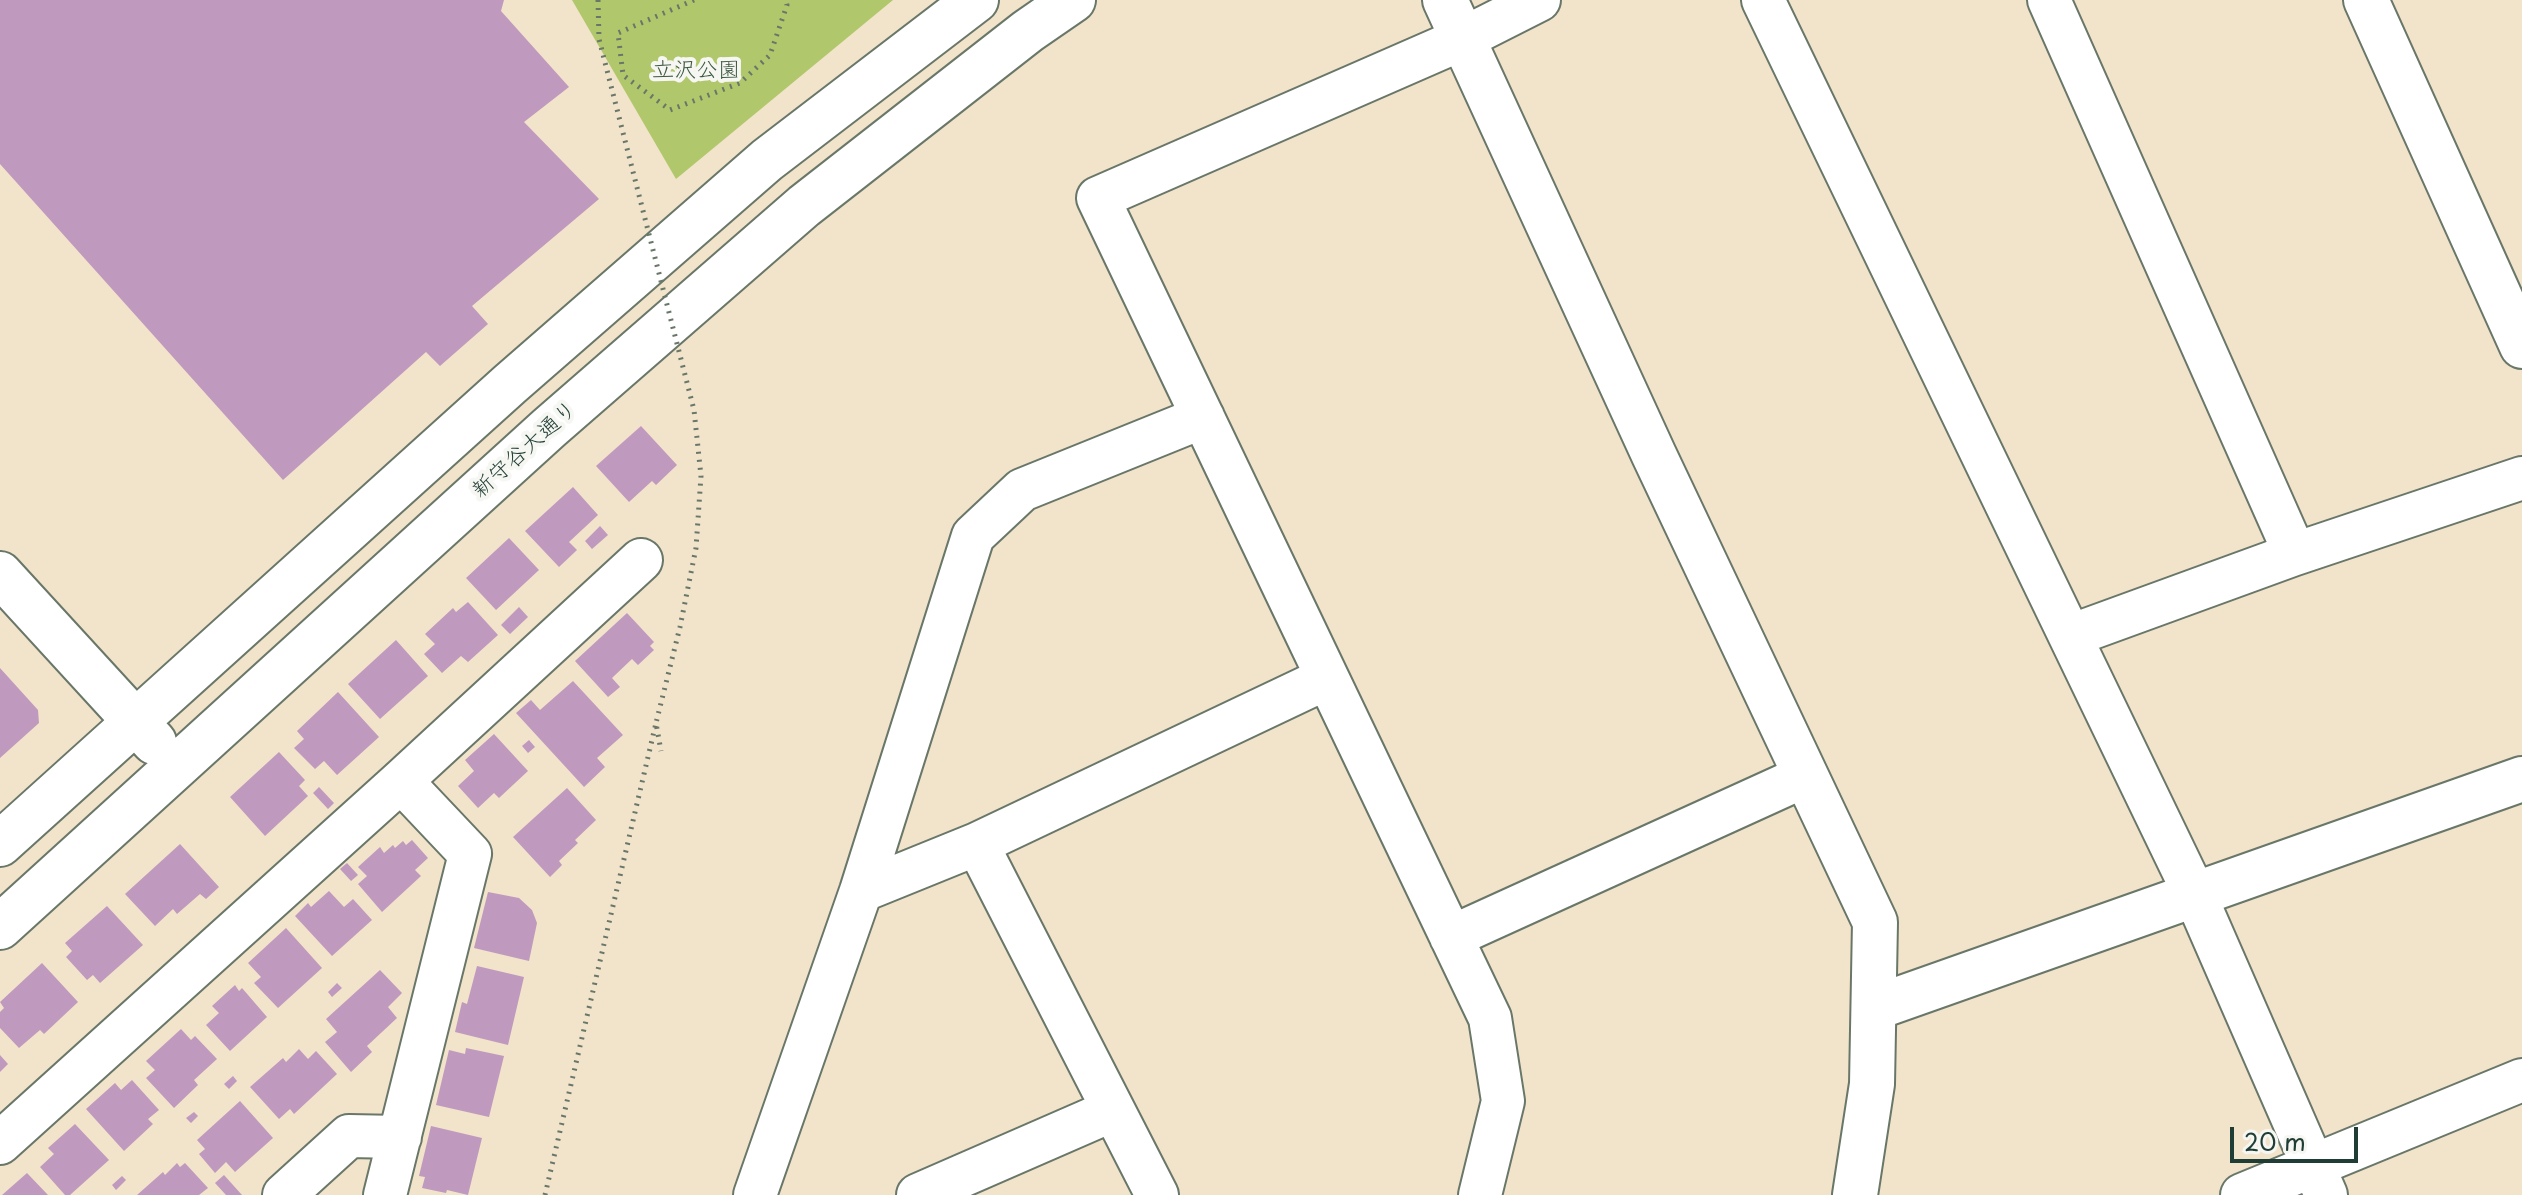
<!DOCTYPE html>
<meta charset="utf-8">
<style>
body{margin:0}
#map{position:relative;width:2522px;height:1195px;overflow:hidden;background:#f2e3cb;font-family:"Playpen Sans",sans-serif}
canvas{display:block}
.scale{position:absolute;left:2230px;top:1127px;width:128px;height:36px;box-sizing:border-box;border:4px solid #1f3d34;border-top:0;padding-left:10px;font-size:24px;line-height:28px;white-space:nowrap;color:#1f3d34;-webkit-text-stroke:6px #f6f6f2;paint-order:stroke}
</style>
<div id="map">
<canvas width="2522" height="1195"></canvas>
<div class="scale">20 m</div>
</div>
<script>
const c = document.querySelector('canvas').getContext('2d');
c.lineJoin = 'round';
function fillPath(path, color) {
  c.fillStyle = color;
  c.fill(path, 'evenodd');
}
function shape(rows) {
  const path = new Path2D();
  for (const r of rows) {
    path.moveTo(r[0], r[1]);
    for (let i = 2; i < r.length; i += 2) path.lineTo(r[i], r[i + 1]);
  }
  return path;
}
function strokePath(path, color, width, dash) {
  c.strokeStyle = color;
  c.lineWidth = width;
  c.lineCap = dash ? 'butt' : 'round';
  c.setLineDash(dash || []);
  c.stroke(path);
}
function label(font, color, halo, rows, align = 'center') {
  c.font = font + ' "Playpen Sans","Klee One",sans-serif';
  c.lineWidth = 8;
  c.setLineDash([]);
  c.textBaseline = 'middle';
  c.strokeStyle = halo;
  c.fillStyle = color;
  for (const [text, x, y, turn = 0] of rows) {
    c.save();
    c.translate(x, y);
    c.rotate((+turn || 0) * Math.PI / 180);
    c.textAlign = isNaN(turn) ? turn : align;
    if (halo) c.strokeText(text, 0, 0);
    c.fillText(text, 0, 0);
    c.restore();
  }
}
const green = shape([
 [572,0,893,0,676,179]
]);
const building = shape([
 [0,0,504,0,501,11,569,87,524,122,599,199,472,306,488,324,440,366,426,352,283,480,0,164],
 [641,426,677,465,656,485,652,481,629,502,596,466],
 [573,487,598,515,569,542,577,550,559,567,525,531],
 [600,526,608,535,592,549,585,541],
 [509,538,539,570,496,610,466,578],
 [468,602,498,635,468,662,461,656,442,673,424,654,435,644,425,634,453,608,456,612],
 [519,607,528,617,510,634,501,625],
 [627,613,654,642,650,646,654,650,638,665,632,659,612,678,620,687,608,697,575,661],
 [396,640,428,676,380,719,348,684],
 [0,668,38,710,39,723,0,758],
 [573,681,623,735,597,758,605,767,584,787,516,713,531,700,540,710],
 [338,692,379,737,337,775,324,761,315,769,294,748,304,739,297,731],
 [494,734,528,771,499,798,494,793,478,808,458,786,474,771,465,760],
 [529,740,535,747,528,753,522,746],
 [279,752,305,780,299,786,308,796,265,836,230,797],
 [319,787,334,803,328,809,313,793],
 [567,788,596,820,575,840,578,843,559,861,562,865,550,877,513,837],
 [412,840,428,858,415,870,421,876,382,912,358,884,367,876,358,867,380,847,384,853,393,845,395,848,403,841,406,845],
 [180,844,219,887,206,899,200,894,177,914,173,909,155,926,125,894],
 [347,863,358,875,351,881,340,869],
 [329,891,344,907,353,899,372,920,332,956,295,916,308,903,311,907],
 [488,892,519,898,532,910,537,923,529,961,474,948],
 [107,906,143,945,100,983,93,975,87,980,66,957,72,951,65,943],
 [286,928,322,968,278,1008,254,983,261,977,248,963],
 [42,963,78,1002,44,1034,40,1030,19,1048,0,1028,0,1012,4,1008,0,1002],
 [477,966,524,977,508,1045,455,1032,462,1002,467,1004],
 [380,970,402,993,388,1007,397,1018,367,1046,372,1052,351,1072,325,1042,337,1032,326,1019],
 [337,983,342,988,332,997,328,992],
 [235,985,239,991,242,988,267,1017,230,1051,206,1025,219,1013,212,1006],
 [181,1029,191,1040,195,1036,217,1059,194,1080,198,1085,174,1108,146,1078,155,1070,146,1061],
 [466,1048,504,1056,489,1117,436,1105,449,1050,465,1054],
 [299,1049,308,1059,316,1051,337,1074,294,1114,290,1109,279,1119,250,1087,283,1058,286,1062],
 [0,1055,8,1064,0,1072],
 [233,1076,237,1081,229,1089,224,1084],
 [132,1080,159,1110,148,1119,153,1124,124,1151,86,1109,115,1083,121,1090],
 [240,1101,273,1138,235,1172,226,1162,215,1173,199,1154,205,1149,197,1140],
 [194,1112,198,1116,191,1123,186,1118],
 [75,1124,109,1160,70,1195,65,1195,40,1167,54,1154,48,1148],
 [431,1126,482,1138,468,1195,447,1190,446,1193,422,1188,425,1177,419,1176],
 [177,1163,180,1167,185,1163,208,1188,199,1195,137,1195,163,1172,165,1175],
 [27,1173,48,1195,2,1195],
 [224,1175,242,1195,226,1195,215,1183],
 [122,1176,126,1180,116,1190,112,1185]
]);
const path = shape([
 [694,0,618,33,623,75,670,110,740,83,770,55,787,5,786,0],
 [545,1195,656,723]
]);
const minor = shape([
 [1763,0,2195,895,2326,1195],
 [2049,0,2295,554],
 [2070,636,2295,554,2522,478],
 [977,844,1157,1195],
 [861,891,977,844,1327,678],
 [1451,937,1805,776],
 [0,1143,401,781,641,560],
 [284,1195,349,1136,400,1137],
 [385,1195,470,854,401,781],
 [755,1195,861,891,973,536,1022,490,1203,417],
 [918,1195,1113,1110],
 [1480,1195,1503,1101,1490,1018,1098,198,1462,39,1539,0],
 [2242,1195,2522,1080]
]);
const tertiary = shape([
 [1445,0,1654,455,1875,922,1872,1084,1855,1195],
 [2366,0,2522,346],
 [0,574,154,742],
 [0,844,510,384,767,160,976,0],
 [0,927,549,428,804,206,1028,31,1073,0],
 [1874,1008,2522,779]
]);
const pathBridge = shape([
 [598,0,599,39,694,410,701,476,696,548,680,627,656,723,661,751]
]);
const parkNames = [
 ["立沢公園",696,71]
];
const streetNames = [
 ["新守谷大通り",525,450,-42]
];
fillPath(green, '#b1c76b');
fillPath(building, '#bf9abe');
strokePath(minor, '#697769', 46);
strokePath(tertiary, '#697769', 48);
strokePath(path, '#697769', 5, [2, 6]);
strokePath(minor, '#fff', 42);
strokePath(tertiary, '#fff', 44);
strokePath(pathBridge, '#697769', 5, [2, 6]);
label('22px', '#3c593f', '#f6f6f2', parkNames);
label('22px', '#1f3d34', '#f6f6f2', streetNames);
</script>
